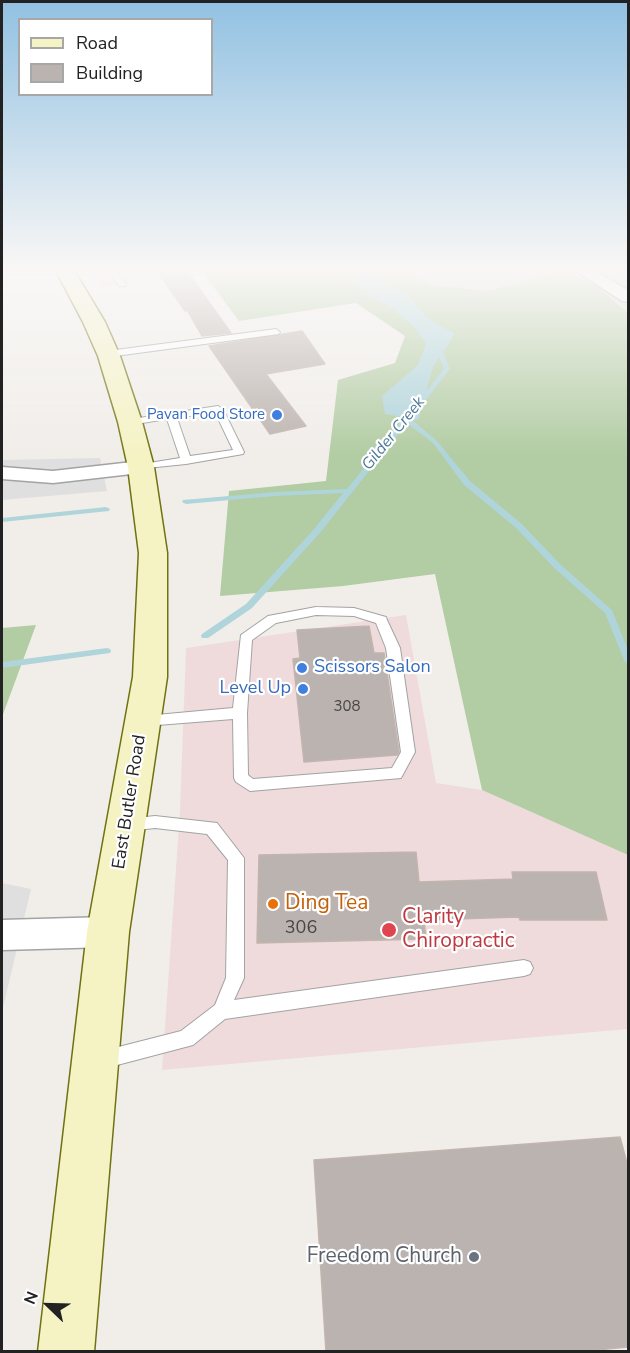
<!DOCTYPE html>
<style>
body{margin:0}
#map{position:relative;width:630px;height:1353px;overflow:hidden;background:#f1eeea;font-family:"Nunito Sans",sans-serif}
canvas{display:block}
.frame{position:absolute;inset:0;border:3px solid #222;pointer-events:none}
.legend{position:absolute;left:18px;top:18px;width:195px;height:78px;box-sizing:border-box;background:#fff;border:2px solid #a7a7a7;margin:0;padding:8px 10px;list-style:none;font-size:18px;color:#222}
.legend li{display:flex;align-items:center;gap:12px;height:30px}
.legend b{width:30px;border:2px solid #a7a7a7}
.north{position:absolute;left:18px;top:1275px;width:60px;height:60px;-webkit-text-stroke:4px #fff;paint-order:stroke;rotate:293deg;font-size:16px;font-weight:700;line-height:24px;text-align:center;color:#222}
.north::after{content:'';display:block;margin:auto;width:21px;height:27px;background:#222;clip-path:polygon(50% 0,100% 100%,50% 72%,0 100%)}
</style>
<div id="map">
<canvas width="630" height="1353"></canvas>
<div class="frame"></div>
<ul class="legend">
<li><b style="height:8px;background:#f5f3c4"></b>Road</li>
<li><b style="height:16px;background:#bbb3af"></b>Building</li>
</ul>
<div class="north">N</div>
</div>
<script>
const c = document.querySelector('canvas').getContext('2d');
c.lineJoin = 'round';
function fillPath(path, color) {
  c.fillStyle = color;
  c.fill(path, 'evenodd');
}
function shape(rows) {
  const path = new Path2D();
  for (const r of rows) {
    path.moveTo(r[0], r[1]);
    for (let i = 2; i < r.length; i += 2) path.lineTo(r[i], r[i + 1]);
  }
  return path;
}
function strokePath(path, color, width, dash) {
  c.strokeStyle = color;
  c.lineWidth = width;
  c.lineCap = dash ? 'butt' : 'round';
  c.setLineDash(dash || []);
  c.stroke(path);
}
function label(font, color, halo, rows, align = 'center') {
  c.font = font + ' "Nunito Sans",sans-serif';
  c.lineWidth = 4.5;
  c.setLineDash([]);
  c.textBaseline = 'middle';
  c.strokeStyle = halo;
  c.fillStyle = color;
  for (const [text, x, y, turn = 0] of rows) {
    c.save();
    c.translate(x, y);
    c.rotate((+turn || 0) * Math.PI / 180);
    c.textAlign = isNaN(turn) ? turn : align;
    if (halo) c.strokeText(text, 0, 0);
    c.fillText(text, 0, 0);
    c.restore();
  }
}
const residential = shape([
 [396,267,628,267,628,313,596,285,563,271,487,291,432,285],
 [100,458,107,491,2,500,2,460],
 [2,883,31,889,2,1012]
]);
const commercial = shape([
 [88,267,190,267,193,272,103,288],
 [406,615,436,783,482,790,628,855,628,1029,162,1070,180,811,186,648]
]);
const forest = shape([
 [199,267,396,267,432,285,487,291,563,271,596,285,628,313,628,855,482,790,435,574,343,586,220,596,229,491,326,481,338,380,395,363,405,336,356,303,239,321],
 [36,625,2,717,2,628]
]);
const water = shape([
 [329,267,351,267,408,295,426,317,455,334,433,367,418,420,385,414,382,396,418,365,426,344,414,327,397,312,373,297,351,278]
]);
const stream = shape([
 [437,343,440,345,450,369,411,419,437,441,470,481,522,524,560,564,612,610,628,650,628,663,625,662,624,660,605,613,554,568,516,528,464,485,433,443,407,423,320,533,252,608,208,638,202,638,201,636,202,634,246,604,314,529,343,493,275,496,186,504,182,502,183,500,275,492,347,489,403,419,404,417,406,416,444,369,434,345,437,343],
 [106,507,110,509,109,511,2,522,2,518,106,507],
 [107,648,110,649,111,651,110,653,2,668,2,662,107,648]
]);
const building = shape([
 [154,267,184,267,231,333,202,336,187,310,185,311,154,267],
 [302,331,325,364,266,374,306,426,270,434,209,346,302,331],
 [369,626,374,653,384,653,399,752,397,755,304,762,293,659,300,658,297,630,369,626],
 [416,852,419,882,513,879,512,872,596,872,607,920,520,920,519,917,424,920,426,939,257,943,259,855,416,852],
 [620,1137,628,1167,628,1347,576,1352,326,1352,314,1160,620,1137]
]);
const lane = shape([
 [61,267,86,267,64,271,61,271,61,267],
 [105,267,113,267,126,284,125,286,119,286,105,267],
 [276,329,280,332,279,334,108,357,103,354,108,351,276,329],
 [218,406,223,409,244,452,243,454,186,464,137,469,137,465,180,458,167,419,130,425,126,424,126,420,218,406],
 [215,412,233,450,190,456,177,418,215,412],
 [316,607,354,608,386,617,387,620,400,648,415,752,401,778,250,791,236,782,234,778,233,719,145,726,140,725,138,721,140,717,145,716,233,708,241,635,268,616,316,607],
 [316,615,354,616,376,623,386,648,401,752,392,768,253,779,248,775,247,713,252,640,276,623,316,615],
 [155,816,217,823,244,858,244,978,234,1000,524,960,530,962,533,968,530,974,524,976,225,1019,193,1045,102,1069,95,1067,93,1060,95,1053,181,1031,215,1005,226,978,228,860,207,834,155,828,128,831,123,830,120,825,123,820,128,819,155,816]
]);
const street = shape([
 [570,267,588,267,628,290,628,302,622,301,570,267],
 [141,461,149,462,152,467,149,472,53,483,2,479,2,467,53,471,141,461],
 [108,917,120,921,125,932,120,943,108,947,2,950,2,920,108,917]
]);
const secondary = shape([
 [54,267,72,267,105,322,120,356,142,422,154,467,167,553,167,677,129,932,94,1352,38,1352,87,932,133,677,139,553,128,467,118,422,98,356,83,322,54,267]
]);
const markers = [
 [277,415,6,"#3f7fe0"],
 [302,668,6,"#3f7fe0"],
 [303,689,6,"#3f7fe0"],
 [273,904,6,"#e8710a"],
 [389,930,8,"#e0444e"],
 [474,1257,6,"#6b7280"]
];
const farShopnames = [
 ["Pavan Food Store",265,415]
];
const numberNames = [
 ["308",347,707]
];
const farWaternames = [
 ["Gilder Creek",394,434,-51]
];
const shopNames = [
 ["Scissors Salon",314,668],
 ["Level Up",291,689,"right"]
];
const streetNames = [
 ["East Butler Road",130,802,-81]
];
const nearNumbernames = [
 ["306",301,929]
];
const nearFoodnames = [
 ["Ding Tea",285,904]
];
const nearHealthnames = [
 ["Clarity",402,918],
 ["Chiropractic",402,942]
];
const nearWorshipnames = [
 ["Freedom Church",462,1257]
];
fillPath(residential, '#e0dfdf');
fillPath(commercial, '#f0dbdc');
fillPath(forest, '#b2cca3');
fillPath(water, '#afd4da');
fillPath(stream, '#afd4da');
fillPath(building, '#bbb3af');
strokePath(building, '#c2b5ad', 1.5);
strokePath(lane, '#a3a3a3', 2);
strokePath(street, '#a3a3a3', 3);
strokePath(secondary, '#6f7210', 3);
fillPath(lane, '#fff');
fillPath(street, '#fff');
fillPath(secondary, '#f5f3c4');
const sky = c.createLinearGradient(0, 0, 0, 456);
sky.addColorStop(0, '#91c1e2');
sky.addColorStop(0.59, '#f9f7f6');
sky.addColorStop(1, '#f9f7f600');
c.fillStyle = sky;
c.fillRect(0, 0, 630, 456);
for (const [x, y, r, color] of markers) {
  const dot = new Path2D();
  dot.arc(x, y, r, 0, 2 * Math.PI);
  c.fillStyle = color;
  c.fill(dot);
  strokePath(dot, '#fff', 2);
}
label('15px', '#366cbe', '#fff', farShopnames, 'right');
label('15px', '#484645', null, numberNames);
label('italic 16px', '#4f7a9b', '#fff', farWaternames);
label('18px', '#366cbe', '#fff', shopNames, 'left');
label('18px', '#222', '#fff', streetNames);
label('18px', '#484645', null, nearNumbernames);
label('21px', '#c56008', '#fff', nearFoodnames, 'left');
label('21px', '#be3a42', '#fff', nearHealthnames, 'left');
label('21px', '#5b616d', '#fff', nearWorshipnames, 'right');
</script>
